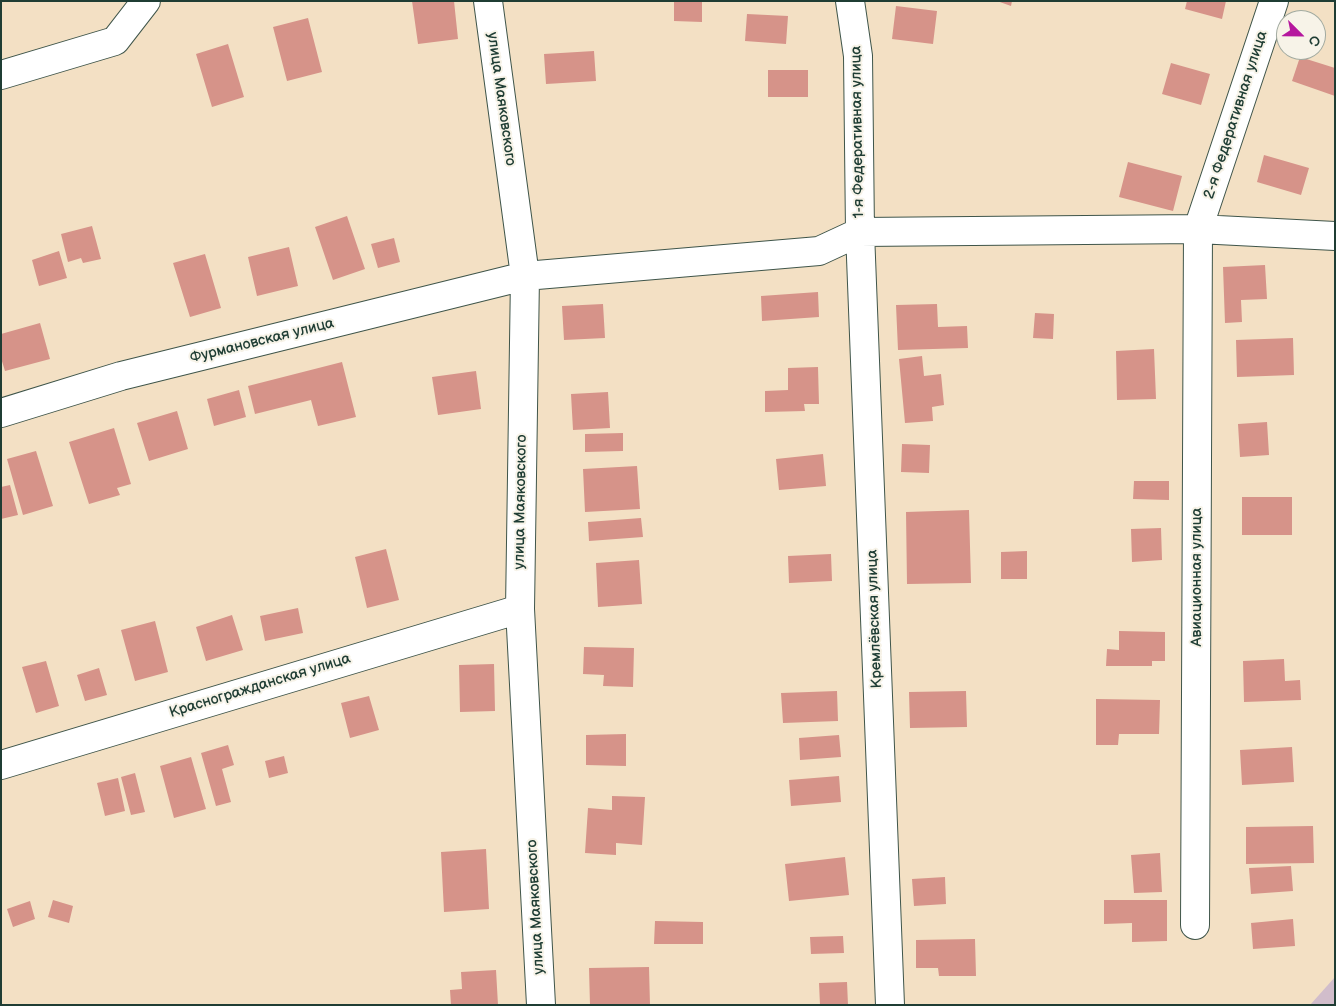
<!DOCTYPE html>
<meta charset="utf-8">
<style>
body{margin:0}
#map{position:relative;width:1336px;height:1006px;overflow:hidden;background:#f3e0c4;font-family:"Balsamiq Sans",sans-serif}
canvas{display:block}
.frame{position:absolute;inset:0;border:2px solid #1f3d34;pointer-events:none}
.north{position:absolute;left:1276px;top:10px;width:50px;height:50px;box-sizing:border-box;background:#f7f3e8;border:1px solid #a1aaa0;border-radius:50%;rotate:113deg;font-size:14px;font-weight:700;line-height:20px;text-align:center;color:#1f3d34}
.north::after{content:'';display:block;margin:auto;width:18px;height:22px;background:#b5179e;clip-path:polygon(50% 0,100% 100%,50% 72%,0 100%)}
</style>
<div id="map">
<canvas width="1336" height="1006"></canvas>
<div class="frame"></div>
<div class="north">С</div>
</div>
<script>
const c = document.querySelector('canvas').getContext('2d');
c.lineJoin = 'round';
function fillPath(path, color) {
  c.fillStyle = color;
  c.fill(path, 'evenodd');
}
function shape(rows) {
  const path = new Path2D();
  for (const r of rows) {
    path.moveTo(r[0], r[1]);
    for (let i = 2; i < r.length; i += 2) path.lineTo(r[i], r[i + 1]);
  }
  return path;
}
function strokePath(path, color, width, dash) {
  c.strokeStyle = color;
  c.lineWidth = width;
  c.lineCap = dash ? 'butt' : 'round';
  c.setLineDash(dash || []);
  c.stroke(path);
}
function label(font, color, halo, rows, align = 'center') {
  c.font = font + ' "Balsamiq Sans",sans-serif';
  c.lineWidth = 4;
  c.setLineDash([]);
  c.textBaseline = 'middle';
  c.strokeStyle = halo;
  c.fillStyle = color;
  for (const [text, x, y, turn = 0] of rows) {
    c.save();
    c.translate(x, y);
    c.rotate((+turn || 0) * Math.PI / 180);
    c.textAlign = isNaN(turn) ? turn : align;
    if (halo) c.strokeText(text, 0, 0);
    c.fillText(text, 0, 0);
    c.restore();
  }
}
const industrial = shape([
 [1335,977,1335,1005,1310,1005]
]);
const building = shape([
 [412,1,454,1,458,39,418,44],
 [674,1,702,1,702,22,674,21],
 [997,1,1012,1,1011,6],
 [1187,1,1226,1,1222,19,1185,9],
 [896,6,937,11,933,44,892,39],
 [747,14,788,16,786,44,745,41],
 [308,18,322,72,287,81,273,27],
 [228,44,244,97,212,107,196,54],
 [594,51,596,81,546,84,544,54],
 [1300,57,1335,68,1335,96,1292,81],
 [1171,63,1210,74,1201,105,1162,94],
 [768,70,808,70,808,97,768,97],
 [1264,155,1309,168,1301,195,1257,182],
 [1128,162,1182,176,1173,211,1119,197],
 [347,216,365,269,333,280,315,227],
 [92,226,101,259,83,263,81,258,68,262,61,234],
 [394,238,400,262,378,268,371,244],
 [289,247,298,286,257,296,248,257],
 [59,251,67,278,39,286,32,260],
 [205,254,221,308,190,317,173,263],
 [1265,265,1267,299,1241,300,1242,322,1225,323,1223,267],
 [818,292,819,317,762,321,761,296],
 [603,304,605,338,564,340,562,306],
 [937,304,938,327,967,326,968,348,898,350,896,305],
 [1035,313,1054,314,1053,339,1033,338],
 [40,323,50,359,5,371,1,358,1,334],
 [1293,338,1294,375,1237,377,1236,340],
 [1154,349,1156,399,1117,400,1116,351],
 [922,356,924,376,941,374,944,405,932,407,933,421,905,423,899,359],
 [342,362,356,417,318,426,311,400,255,414,248,386],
 [818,367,819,404,804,404,805,411,765,412,765,391,788,390,788,368],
 [476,371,481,409,438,415,432,377],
 [239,390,246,417,214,426,207,399],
 [608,392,610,428,573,430,571,394],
 [177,411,188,449,149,461,137,423],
 [1267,422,1269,455,1240,457,1238,424],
 [114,428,131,484,117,488,120,495,89,504,69,442],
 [623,433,623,451,585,452,585,434],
 [902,444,930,445,929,473,901,472],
 [36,451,53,506,23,515,7,459],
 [823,454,826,486,779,490,776,459],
 [637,466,640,509,585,512,583,469],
 [1134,481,1169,481,1169,500,1133,499],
 [10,485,18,515,1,519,1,487],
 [1242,497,1292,497,1292,535,1242,535],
 [969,510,971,583,907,584,906,512],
 [641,518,643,537,589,541,588,522],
 [1161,528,1162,560,1132,562,1131,529],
 [386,549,399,600,367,608,355,557],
 [1027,551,1027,579,1001,579,1001,552],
 [831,554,832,581,789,583,788,556],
 [639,560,642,604,598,607,596,563],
 [298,608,303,633,265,641,260,616],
 [232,615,243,650,206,661,196,627],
 [155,621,168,672,135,681,121,630],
 [1119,631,1165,632,1165,661,1152,661,1152,666,1106,666,1107,649,1119,650],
 [584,647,634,648,633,687,603,686,604,675,583,674],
 [1284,659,1285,681,1300,680,1301,700,1244,702,1243,661],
 [46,661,59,706,36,713,22,667],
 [494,664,495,711,460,712,459,665],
 [99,668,107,695,85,701,77,675],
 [837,691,838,721,783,723,781,693],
 [966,691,967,727,910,728,909,692],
 [369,696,379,730,350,738,341,703],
 [1096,699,1160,700,1159,734,1119,734,1118,745,1096,745],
 [626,734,626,766,586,765,586,735],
 [839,735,841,757,800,760,799,738],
 [228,745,234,765,222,769,231,802,216,806,201,753],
 [1292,747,1294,782,1242,785,1240,750],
 [284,756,288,773,269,778,265,761],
 [191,757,206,809,174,818,160,766],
 [135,773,145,812,131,815,121,777],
 [839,776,841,802,791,806,789,780],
 [118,778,125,811,105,816,97,783],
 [612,796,645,797,642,845,616,843,616,855,585,853,588,808,612,810],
 [1313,826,1314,863,1246,864,1246,827],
 [486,849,489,909,444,912,441,852],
 [1160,853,1162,892,1134,893,1131,855],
 [845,857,849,895,789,901,785,864],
 [1291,866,1293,891,1251,894,1249,868],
 [945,877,946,904,914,906,912,879],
 [53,900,73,906,69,923,48,917],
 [1104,900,1167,900,1167,941,1132,942,1132,923,1104,924],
 [30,901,35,919,13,927,7,909],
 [1293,919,1295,946,1253,949,1251,923],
 [655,921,703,922,703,944,654,944],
 [843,936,844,953,811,954,810,937],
 [975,939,976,976,939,976,938,968,916,968,916,940],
 [649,967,650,1005,590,1005,589,968],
 [496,970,498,1005,451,1005,450,990,462,989,461,972],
 [847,982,848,1005,820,1005,819,983]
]);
const minor = shape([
 [488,1,525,276,520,609,541,1005],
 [850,1,858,56,860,232,890,1005],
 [1,75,115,41,146,1],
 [1,413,121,376,525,276,819,251,860,232,1198,229,1335,236],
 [1,765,520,609],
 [1195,925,1198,229,1274,1]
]);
const streetNames = [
 ["улица Маяковского",501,99,82],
 ["2-я Федеративная улица",1236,115,-72],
 ["1-я Федеративная улица",858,132,-91],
 ["Фурмановская улица",262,341,-14],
 ["улица Маяковского",521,502,-89],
 ["Авиационная улица",1197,577,-90],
 ["Кремлёвская улица",875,619,-92],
 ["Красногражданская улица",260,686,-17],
 ["улица Маяковского",536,907,-93]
];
fillPath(industrial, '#d1bdcb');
fillPath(building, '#d69389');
strokePath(minor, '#3f554a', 30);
strokePath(minor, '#fff', 28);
label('15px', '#1f3d34', '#f7f3e8', streetNames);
</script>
